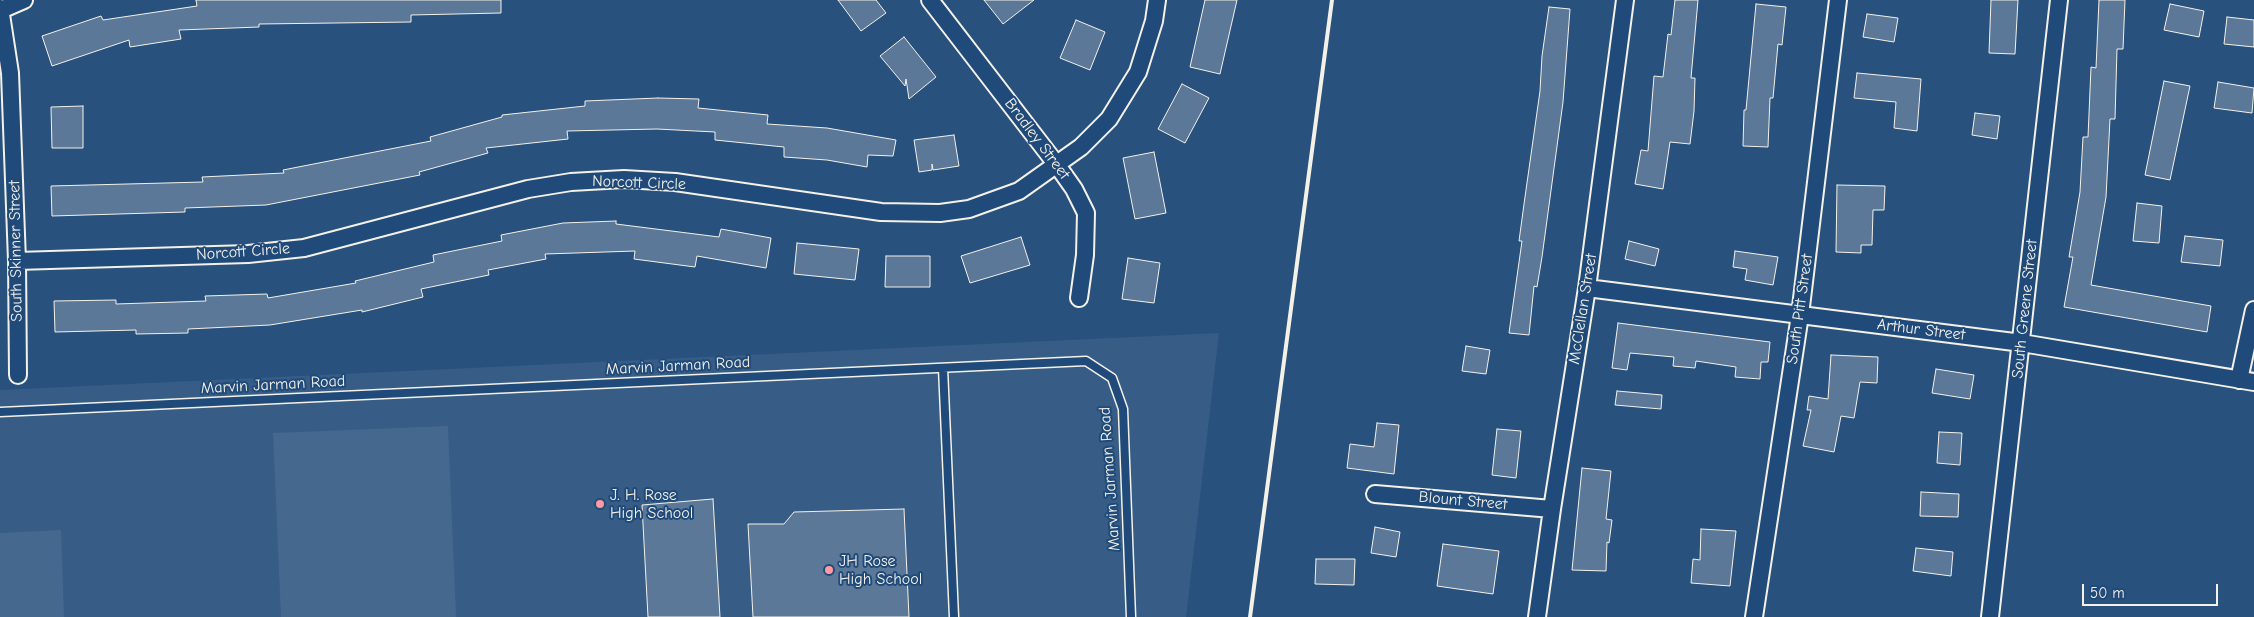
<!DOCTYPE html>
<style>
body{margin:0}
#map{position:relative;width:2254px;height:617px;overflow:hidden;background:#28517e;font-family:"Comic Neue",sans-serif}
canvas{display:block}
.scale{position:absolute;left:2082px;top:584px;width:136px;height:22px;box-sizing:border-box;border:2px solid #f4f1e8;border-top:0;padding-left:6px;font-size:15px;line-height:18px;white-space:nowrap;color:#f4f1e8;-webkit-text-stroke:4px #1f4a7a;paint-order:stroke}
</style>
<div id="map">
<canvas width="2254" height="617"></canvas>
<div class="scale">50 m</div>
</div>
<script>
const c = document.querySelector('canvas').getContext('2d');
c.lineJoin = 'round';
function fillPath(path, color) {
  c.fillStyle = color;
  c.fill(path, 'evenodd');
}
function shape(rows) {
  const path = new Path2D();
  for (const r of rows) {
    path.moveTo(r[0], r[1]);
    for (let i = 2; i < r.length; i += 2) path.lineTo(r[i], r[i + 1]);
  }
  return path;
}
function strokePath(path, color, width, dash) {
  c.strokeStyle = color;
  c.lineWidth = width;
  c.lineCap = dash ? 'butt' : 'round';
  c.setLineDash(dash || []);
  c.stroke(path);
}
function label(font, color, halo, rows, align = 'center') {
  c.font = font + ' "Comic Neue",sans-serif';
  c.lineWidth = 4;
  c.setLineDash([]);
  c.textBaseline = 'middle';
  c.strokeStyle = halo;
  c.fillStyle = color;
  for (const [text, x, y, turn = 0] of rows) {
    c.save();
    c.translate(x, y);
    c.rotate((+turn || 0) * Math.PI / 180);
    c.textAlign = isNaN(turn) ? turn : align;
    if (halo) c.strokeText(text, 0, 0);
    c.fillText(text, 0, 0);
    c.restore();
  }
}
const built = shape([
 [1219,333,1186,617,0,617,0,390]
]);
const green = shape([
 [448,426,456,617,281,617,273,433],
 [61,530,64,617,0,617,0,533]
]);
const building = shape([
 [196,0,501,0,501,13,411,15,411,22,259,24,259,27,179,30,181,39,130,47,129,40,52,66,42,36,101,16,103,20,197,6,196,0],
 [838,0,876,0,886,13,861,31,838,0],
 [984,0,1034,0,1003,24,984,0],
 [1205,0,1237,0,1220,74,1190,67,1205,0],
 [1675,0,1698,0,1691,78,1695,78,1694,111,1690,144,1670,142,1663,189,1635,184,1641,150,1648,151,1654,76,1663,77,1668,34,1671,35,1675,0],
 [1991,0,2018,0,2015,54,1989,53,1991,0],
 [2099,0,2125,0,2123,49,2117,49,2115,119,2110,119,2106,197,2091,285,2211,306,2207,332,2064,307,2073,257,2069,257,2080,192,2083,137,2088,137,2091,67,2096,68,2099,0],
 [1756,4,1786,7,1782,45,1778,44,1773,98,1770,98,1768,147,1743,146,1744,110,1746,110,1756,4],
 [2170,4,2204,11,2199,37,2164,30,2170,4],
 [1549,7,1570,9,1563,102,1542,257,1537,287,1534,286,1529,335,1509,333,1522,241,1519,241,1524,204,1540,91,1542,56,1549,7],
 [1867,14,1898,18,1894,42,1863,37,1867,14],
 [2227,17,2254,20,2254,47,2224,44,2227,17],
 [1076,20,1105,32,1090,70,1060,58,1076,20],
 [904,37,936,77,909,99,906,79,905,86,880,56,904,37],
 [1857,73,1921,79,1917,131,1894,128,1896,102,1854,98,1857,73],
 [2164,81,2190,86,2170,180,2145,175,2164,81],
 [2218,82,2254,88,2252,113,2214,108,2218,82],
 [1182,84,1209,98,1185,143,1158,129,1182,84],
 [658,98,699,99,698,108,768,115,767,124,827,128,896,140,893,156,868,155,867,167,827,160,784,157,784,147,715,140,715,132,657,129,567,131,568,139,486,148,488,153,419,172,420,175,266,205,185,208,185,212,52,216,51,186,203,182,202,177,284,173,283,170,431,141,430,137,502,117,502,115,585,106,585,101,658,98],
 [83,106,83,148,52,148,51,107,83,106],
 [1975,113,2000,116,1997,139,1972,135,1975,113],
 [954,135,959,166,933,170,932,164,932,170,919,172,914,140,954,135],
 [1154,152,1166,213,1135,219,1123,158,1154,152],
 [1837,185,1885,186,1884,210,1873,210,1872,245,1861,245,1861,253,1836,252,1837,185],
 [2137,203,2162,206,2159,243,2133,241,2137,203],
 [616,221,616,224,719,237,721,229,771,238,766,268,697,256,695,267,634,259,635,251,545,254,546,259,488,270,489,275,421,289,423,297,362,312,362,310,270,325,188,329,188,333,136,334,136,330,55,332,54,301,116,300,116,304,206,301,205,296,267,294,268,298,356,283,355,281,434,262,433,255,502,241,501,235,563,223,616,221],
 [2185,236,2223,240,2220,266,2181,262,2185,236],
 [1021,237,1030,265,970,283,961,256,1021,237],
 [1629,241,1659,249,1655,266,1625,259,1629,241],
 [797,243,859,249,855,280,794,274,797,243],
 [1735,251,1778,257,1773,285,1745,280,1747,269,1733,267,1735,251],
 [886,256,930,256,930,287,885,287,886,256],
 [1128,258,1160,263,1154,303,1122,299,1128,258],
 [1618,323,1770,342,1768,362,1761,362,1760,379,1735,377,1736,367,1696,361,1695,368,1673,366,1674,357,1630,353,1627,370,1612,368,1618,323],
 [1466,346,1490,350,1486,374,1462,371,1466,346],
 [1831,355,1878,357,1877,383,1860,382,1854,418,1841,416,1834,452,1803,446,1811,410,1807,410,1809,396,1828,399,1831,355],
 [1936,369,1974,375,1970,399,1932,393,1936,369],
 [1617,391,1662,395,1661,409,1615,405,1617,391],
 [1377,423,1399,425,1394,474,1347,468,1350,444,1374,447,1377,423],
 [1497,429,1521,431,1516,478,1492,475,1497,429],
 [1939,432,1962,433,1960,465,1937,463,1939,432],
 [1582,468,1611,471,1606,519,1612,520,1609,543,1607,542,1606,571,1572,570,1582,468],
 [1921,492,1959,494,1958,517,1920,516,1921,492],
 [713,499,720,617,648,617,642,505,713,499],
 [904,509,909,617,753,617,748,524,784,524,794,512,904,509],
 [1375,527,1400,532,1396,557,1371,553,1375,527],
 [1701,529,1736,531,1730,586,1691,583,1693,559,1700,560,1701,529],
 [1443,544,1499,551,1493,594,1437,586,1443,544],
 [1916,548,1953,552,1951,576,1913,571,1916,548],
 [1316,559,1355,559,1354,585,1315,584,1316,559]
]);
const service = shape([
 [943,368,954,617],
 [0,412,1086,361,1112,378,1123,409,1131,617]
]);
const minor = shape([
 [930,0,1057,165,1074,189,1086,213,1085,255,1079,298],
 [0,8,10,73,17,261,18,375],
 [1,10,24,0],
 [17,261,248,254,304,248,528,189,571,182,624,179,675,182,881,212,940,213,969,209,1019,191,1081,147,1109,119,1138,72,1154,21,1157,0],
 [1587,288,2022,343,2254,382],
 [2239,380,2254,310],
 [1375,494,1552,509],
 [1537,617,1552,509,1587,288,1625,0],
 [1754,617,1800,315,1838,0],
 [1990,617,2059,0]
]);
const rail = shape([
 [1250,617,1332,0]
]);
const markers = [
 [600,504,5,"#ff9aa2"],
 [829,570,5,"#ff9aa2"]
];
const streetNames = [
 ["Bradley Street",1037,139,53],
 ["Norcott Circle",639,183,2],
 ["South Skinner Street",16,251,-91],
 ["Norcott Circle",243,252,-4],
 ["McClellan Street",1583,309,-81],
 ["South Pitt Street",1800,309,-82],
 ["South Greene Street",2025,309,-84],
 ["Arthur Street",1921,330,7],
 ["Marvin Jarman Road",678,366,-3],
 ["Marvin Jarman Road",273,385,-3],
 ["Marvin Jarman Road",1110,479,-94],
 ["Blount Street",1463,501,5]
];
const poiNames = [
 ["J. H. Rose",610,495],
 ["High School",610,513],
 ["JH Rose",839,561],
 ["High School",839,579]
];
fillPath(built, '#375d86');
fillPath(green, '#45688e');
fillPath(building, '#5b7899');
strokePath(building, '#f4f1e8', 1);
strokePath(service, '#f4f1e8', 11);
strokePath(minor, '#f4f1e8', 20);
strokePath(service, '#1f4a7a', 8);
strokePath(minor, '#1f4a7a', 16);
strokePath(rail, '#f4f1e8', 4);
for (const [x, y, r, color] of markers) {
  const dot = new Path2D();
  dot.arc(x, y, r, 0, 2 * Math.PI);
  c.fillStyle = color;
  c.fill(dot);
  strokePath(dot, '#1f4a7a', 2);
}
label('16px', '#f4f1e8', '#1f4a7a', streetNames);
label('16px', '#f4f1e8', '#1f4a7a', poiNames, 'left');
</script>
